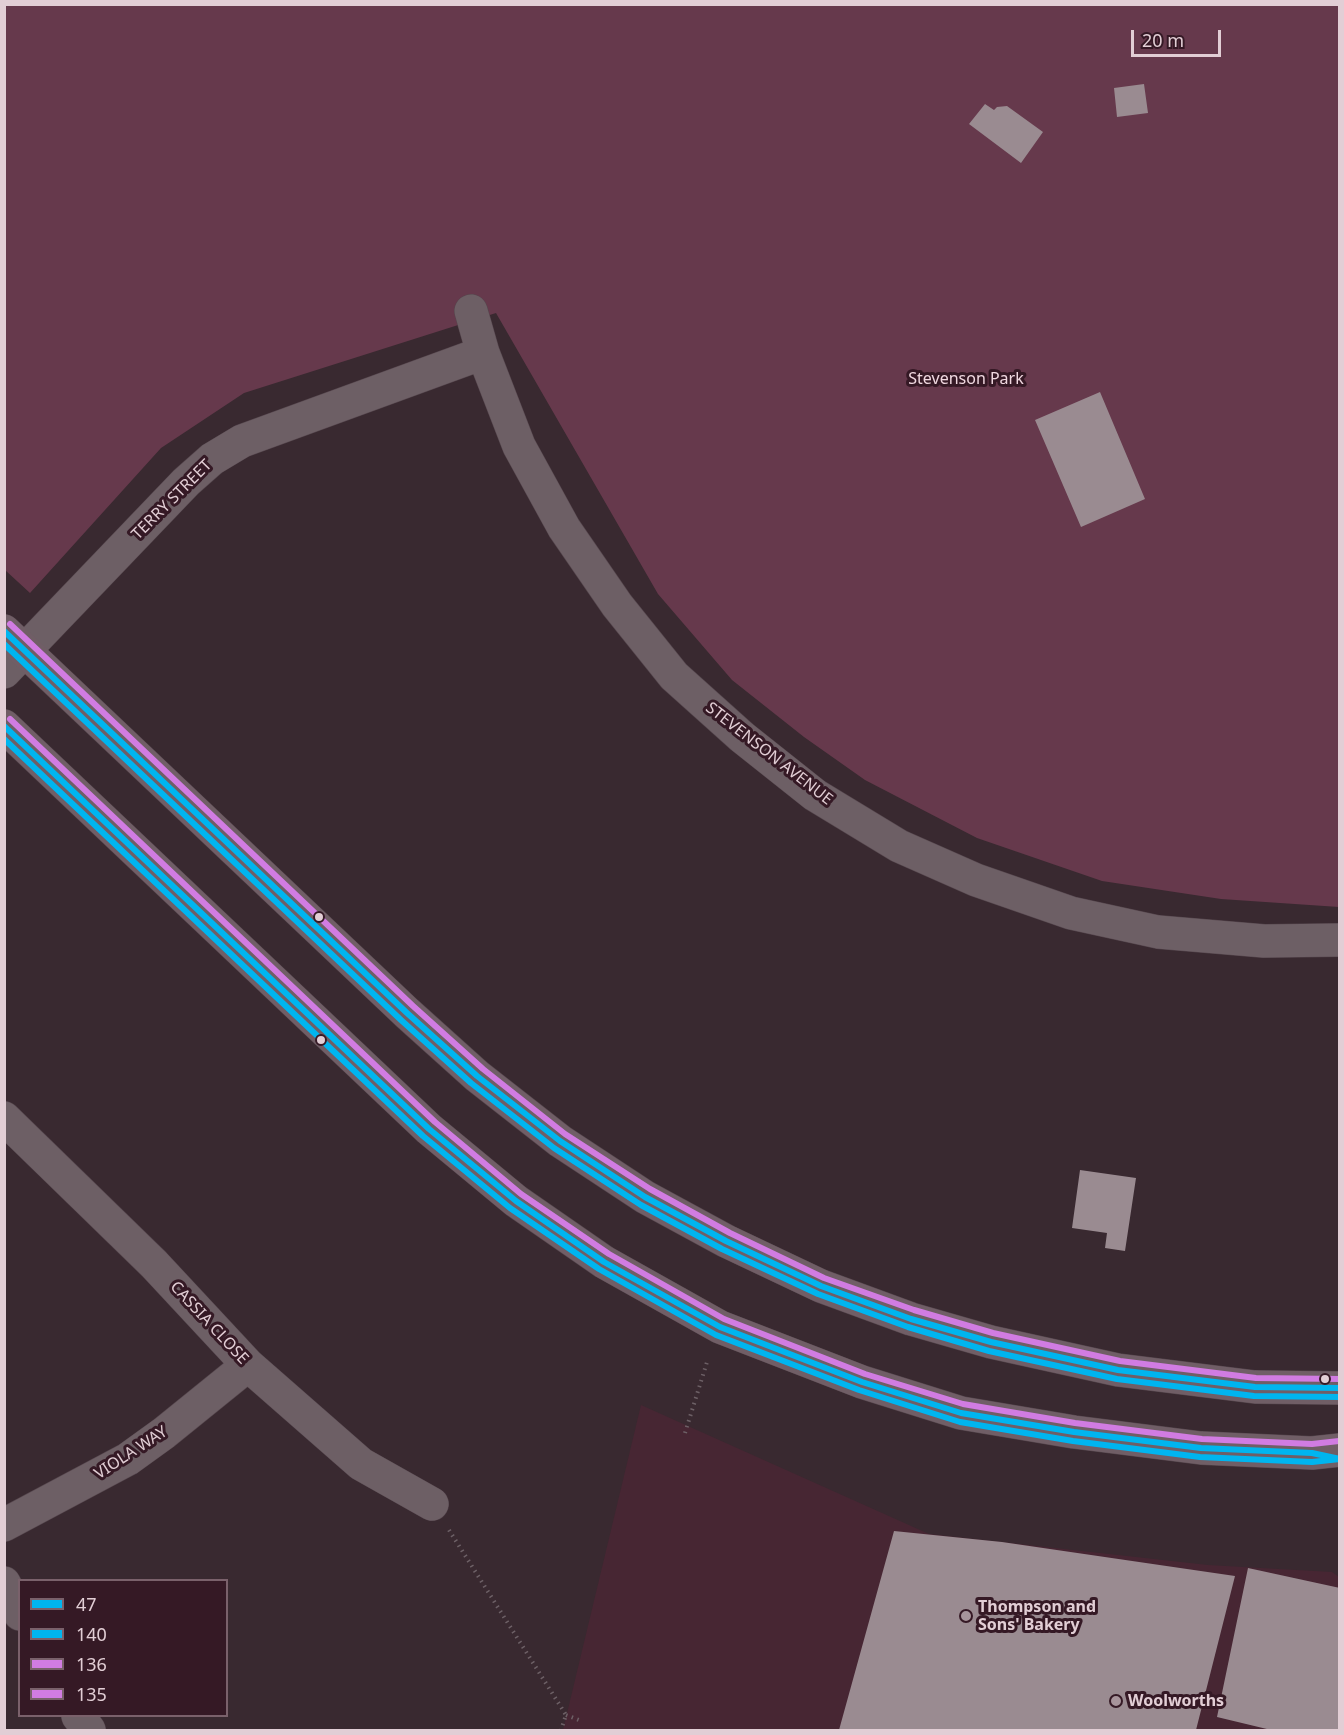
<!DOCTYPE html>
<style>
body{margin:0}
#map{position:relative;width:1344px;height:1735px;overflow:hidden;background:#392930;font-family:"Noto Sans",sans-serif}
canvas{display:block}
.frame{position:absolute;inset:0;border:6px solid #e2ced5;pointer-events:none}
.legend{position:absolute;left:18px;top:1579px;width:210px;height:138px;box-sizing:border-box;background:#351925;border:2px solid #7a616b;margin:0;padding:8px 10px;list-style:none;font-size:18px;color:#e2ced5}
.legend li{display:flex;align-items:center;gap:12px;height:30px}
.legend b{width:30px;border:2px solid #7a616b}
.scale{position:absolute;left:1131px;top:30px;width:90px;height:27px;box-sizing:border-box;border:3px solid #e2ced5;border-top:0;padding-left:8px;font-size:18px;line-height:21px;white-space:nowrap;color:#e2ced5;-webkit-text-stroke:4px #351925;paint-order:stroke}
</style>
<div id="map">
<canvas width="1344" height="1735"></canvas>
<div class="frame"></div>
<ul class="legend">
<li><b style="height:8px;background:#00b5ef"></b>47</li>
<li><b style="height:8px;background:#00b5ef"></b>140</li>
<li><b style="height:8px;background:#d17ce2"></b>136</li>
<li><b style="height:8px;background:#d17ce2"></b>135</li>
</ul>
<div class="scale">20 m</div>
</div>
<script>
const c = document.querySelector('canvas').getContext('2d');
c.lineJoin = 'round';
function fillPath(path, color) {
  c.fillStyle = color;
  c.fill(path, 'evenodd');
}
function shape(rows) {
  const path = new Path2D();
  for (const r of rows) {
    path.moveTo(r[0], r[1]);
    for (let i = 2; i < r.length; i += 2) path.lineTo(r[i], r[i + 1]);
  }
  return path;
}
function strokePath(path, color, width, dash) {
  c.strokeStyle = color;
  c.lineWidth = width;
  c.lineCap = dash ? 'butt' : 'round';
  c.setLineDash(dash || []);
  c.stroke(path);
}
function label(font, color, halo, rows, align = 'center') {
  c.font = font + ' "Noto Sans",sans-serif';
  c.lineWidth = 6;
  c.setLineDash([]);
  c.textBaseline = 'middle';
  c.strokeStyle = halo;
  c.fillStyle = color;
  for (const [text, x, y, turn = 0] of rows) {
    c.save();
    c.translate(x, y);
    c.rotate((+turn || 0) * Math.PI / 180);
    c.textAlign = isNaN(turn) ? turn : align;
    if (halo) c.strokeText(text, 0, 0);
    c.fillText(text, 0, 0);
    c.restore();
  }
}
const built = shape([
 [641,1405,929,1534,1208,1565,1332,1572,1339,1577,1339,1730,563,1730]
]);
const green = shape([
 [5,5,1339,5,1339,907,1221,899,1102,881,977,838,865,780,804,737,732,680,658,594,496,313,244,393,161,448,30,593,5,570]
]);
const building = shape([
 [1144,84,1148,113,1117,117,1114,88],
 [985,104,994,110,997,107,1007,106,1043,132,1021,163,969,124],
 [1100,392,1145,499,1081,527,1035,420],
 [1080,1170,1136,1178,1125,1251,1105,1248,1107,1233,1072,1228],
 [894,1531,1002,1542,1235,1576,1196,1730,839,1730],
 [1248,1568,1340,1588,1340,1730,1271,1730,1217,1717]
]);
const path = shape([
 [685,1433,707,1362],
 [449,1530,566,1715,561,1730],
 [566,1715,579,1720]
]);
const minor = shape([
 [471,311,483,353,519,446,564,528,617,605,674,676,742,737,815,795,899,846,976,880,1071,913,1158,932,1264,941,1340,940],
 [4,672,186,482,212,459,242,441,483,353],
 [4,1118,154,1264,248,1365,361,1464,432,1504],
 [4,1525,128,1459,164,1433,248,1365]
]);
const tertiary = shape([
 [4,1583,20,1614],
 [78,1716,89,1730]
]);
const primary = shape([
 [4,631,407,1013,477,1076,560,1141,645,1197,726,1241,821,1286,911,1319,991,1342,1118,1370,1255,1387,1340,1388],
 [4,726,429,1129,516,1201,604,1262,720,1327,862,1382,961,1413,1074,1432,1201,1448,1312,1453,1340,1450]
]);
const bus1 = shape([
 [4,631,407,1013,477,1076,560,1141,645,1197,726,1241,821,1286,911,1319,991,1342,1118,1370,1255,1387,1340,1388],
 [4,726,429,1129,516,1201,604,1262,720,1327,862,1382,961,1413,1074,1432,1201,1448,1312,1453,1340,1459]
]);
const bus2 = shape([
 [4,644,401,1020,471,1083,554,1148,641,1205,722,1249,818,1294,908,1327,989,1351,1117,1379,1254,1396,1340,1397],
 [4,739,423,1136,510,1208,599,1269,716,1335,859,1390,960,1422,1073,1441,1200,1457,1312,1462,1340,1459]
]);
const bus3 = shape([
 [10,624,413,1006,483,1069,565,1134,650,1189,730,1233,824,1278,914,1310,993,1333,1120,1361,1256,1378,1340,1379]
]);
const bus4 = shape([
 [10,719,435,1122,521,1194,609,1254,724,1319,865,1374,963,1404,1075,1423,1202,1439,1312,1444,1339,1441]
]);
const markers = [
 [319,917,5,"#e2ced5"],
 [321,1040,5,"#e2ced5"],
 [1325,1379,5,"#e2ced5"],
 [966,1616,6,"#a7949b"],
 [1116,1701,6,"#a7949b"]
];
const parkNames = [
 ["Stevenson Park",966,379]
];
const streetNames = [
 ["TERRY STREET",172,500,-45],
 ["STEVENSON AVENUE",769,754,38],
 ["CASSIA CLOSE",209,1323,47],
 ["VIOLA WAY",131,1453,-33]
];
const poiNames = [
 ["Thompson and",978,1607],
 ["Sons' Bakery",978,1625],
 ["Woolworths",1128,1701]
];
fillPath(built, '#472633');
fillPath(green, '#66394c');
fillPath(building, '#9a8b91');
strokePath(minor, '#56474e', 34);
strokePath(tertiary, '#56474e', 34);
strokePath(primary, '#56474e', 34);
strokePath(path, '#6d6066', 4, [1.5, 4.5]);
strokePath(minor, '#6d5f65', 33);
strokePath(tertiary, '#6d5f65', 33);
strokePath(primary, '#705e66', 33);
strokePath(bus1, '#00b5ef', 6);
strokePath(bus2, '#00b5ef', 6);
strokePath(bus3, '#d17ce2', 6);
strokePath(bus4, '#d17ce2', 6);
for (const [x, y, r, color] of markers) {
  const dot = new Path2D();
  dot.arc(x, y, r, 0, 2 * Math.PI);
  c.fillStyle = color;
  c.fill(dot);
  strokePath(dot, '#351925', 2);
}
label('16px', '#f0d8e0', '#351925', parkNames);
label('16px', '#e2ced5', '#351925', streetNames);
label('bold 16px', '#e2ced5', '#351925', poiNames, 'left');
</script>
